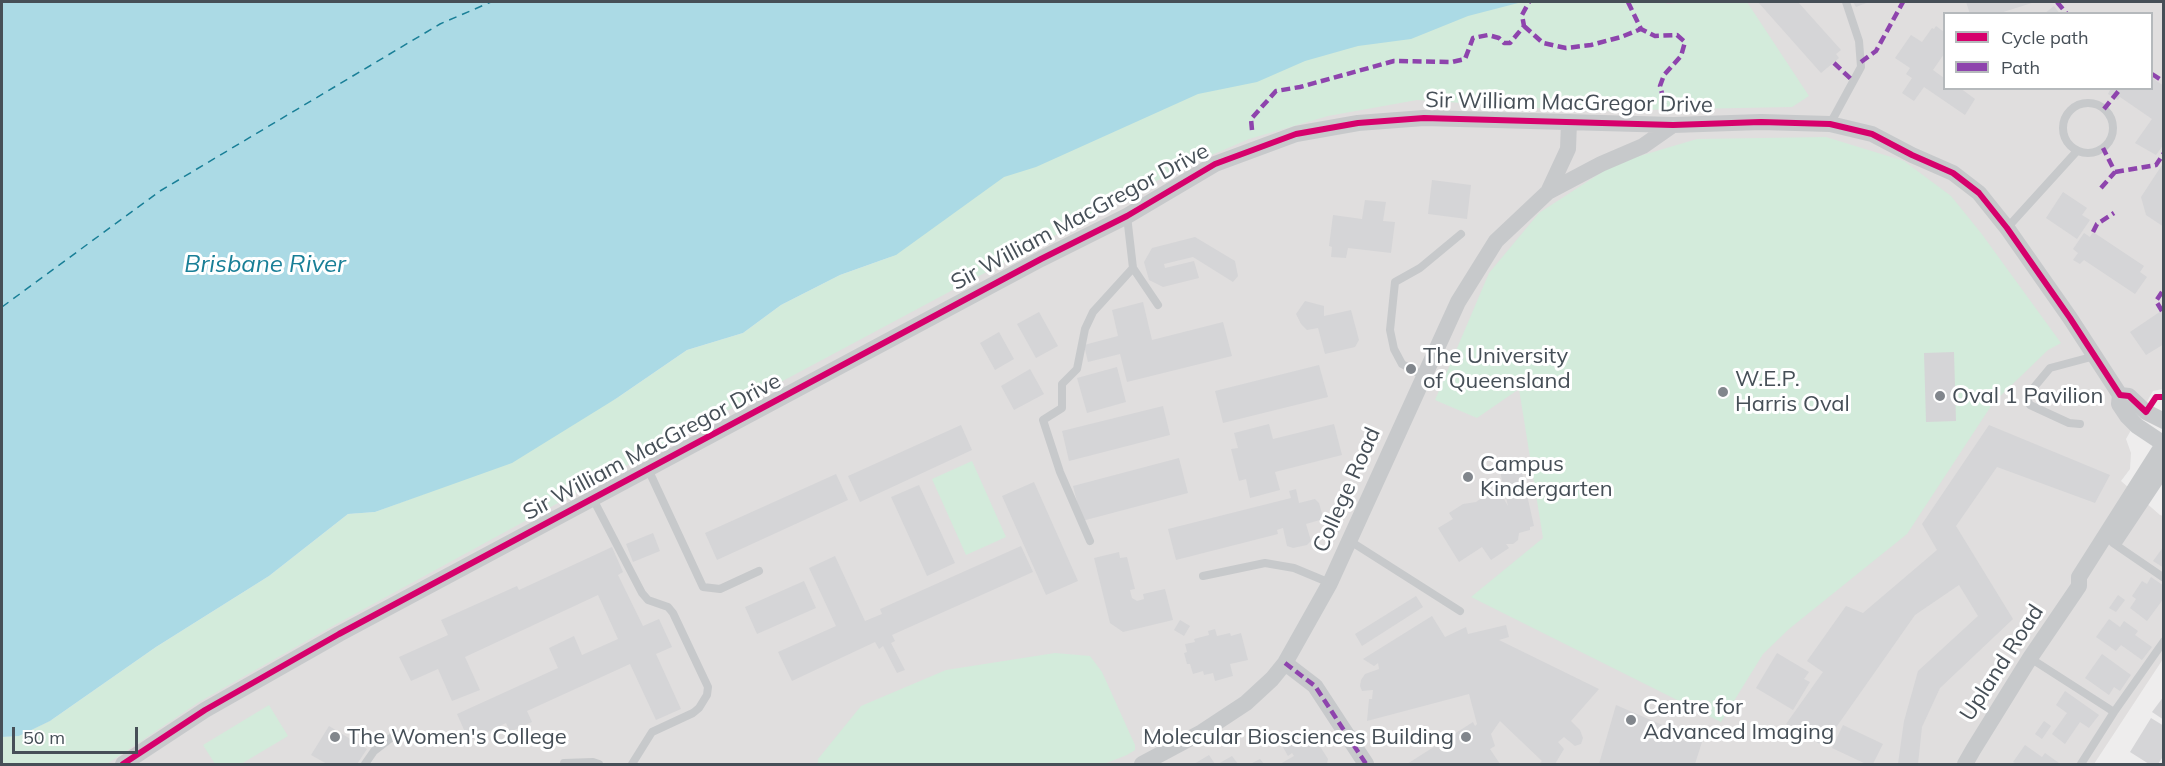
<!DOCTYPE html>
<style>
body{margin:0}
#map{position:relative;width:2165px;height:766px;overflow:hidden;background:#eeeded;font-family:Mulish,sans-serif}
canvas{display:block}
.frame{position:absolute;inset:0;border:3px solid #464f57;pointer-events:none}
.legend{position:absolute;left:1943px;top:12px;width:210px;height:78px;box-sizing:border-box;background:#fff;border:2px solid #b5b9bc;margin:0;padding:8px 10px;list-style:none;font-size:18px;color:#464f57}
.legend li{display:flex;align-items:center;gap:12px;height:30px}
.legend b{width:30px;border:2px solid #b5b9bc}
.scale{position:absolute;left:12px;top:727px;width:126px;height:27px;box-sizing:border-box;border:3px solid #464f57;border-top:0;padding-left:8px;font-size:18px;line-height:21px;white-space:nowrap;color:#464f57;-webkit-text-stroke:4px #fff;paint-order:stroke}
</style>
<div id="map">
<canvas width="2165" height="766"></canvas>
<div class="frame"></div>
<ul class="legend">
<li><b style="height:8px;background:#d6006c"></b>Cycle path</li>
<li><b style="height:8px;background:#8e44ad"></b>Path</li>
</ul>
<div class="scale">50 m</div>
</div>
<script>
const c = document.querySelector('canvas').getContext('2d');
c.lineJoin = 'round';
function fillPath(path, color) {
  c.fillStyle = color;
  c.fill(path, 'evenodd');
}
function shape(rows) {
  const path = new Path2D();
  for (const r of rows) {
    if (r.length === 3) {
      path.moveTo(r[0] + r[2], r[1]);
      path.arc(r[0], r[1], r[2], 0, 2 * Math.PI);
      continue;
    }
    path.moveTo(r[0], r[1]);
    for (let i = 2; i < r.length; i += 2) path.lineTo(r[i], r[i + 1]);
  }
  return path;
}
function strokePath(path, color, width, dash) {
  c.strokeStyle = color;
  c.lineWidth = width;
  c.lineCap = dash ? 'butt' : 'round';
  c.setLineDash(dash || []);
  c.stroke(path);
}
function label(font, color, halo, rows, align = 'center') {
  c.font = font + ' Mulish,sans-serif';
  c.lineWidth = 6;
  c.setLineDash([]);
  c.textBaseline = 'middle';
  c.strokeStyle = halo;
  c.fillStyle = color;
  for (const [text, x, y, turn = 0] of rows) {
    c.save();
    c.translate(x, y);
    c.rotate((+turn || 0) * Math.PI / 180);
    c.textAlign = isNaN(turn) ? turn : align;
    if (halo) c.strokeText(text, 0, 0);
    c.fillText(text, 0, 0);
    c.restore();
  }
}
const education = shape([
 [1522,2,2163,2,2163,389,2153,391,2126,439,2131,453,2130,469,2121,481,2160,515,2163,516,2163,659,2094,764,2,764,2,737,19,736],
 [1944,14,2152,14,2152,88,1944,88]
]);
const green = shape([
 [1388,2,1665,2,1667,4,1691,2,1747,2,1809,96,1792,107,1584,111,1417,100,1328,116,1249,139,1179,169,721,414,331,627,199,702,107,764,2,764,2,737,19,736,50,721,156,647,269,576,348,514,375,512,429,492,617,398,687,350,743,333,781,305,840,275,896,255,838,273,346,512,2,617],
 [1826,137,1904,161,1951,196,1981,233,2061,343,2048,350,1993,403,1907,534,1789,629,1763,654,1721,722,1471,597,1543,538,1519,389,1477,418,1435,400,1489,273,1539,213,1616,163,1697,139],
 [972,461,1006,537,966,555,932,479],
 [1055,653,1090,656,1102,672,1135,745,1135,750,1127,755,1104,764,818,764,818,759,861,706,946,670],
 [269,705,288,736,241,764,215,764,203,745]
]);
const water = shape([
 [2,2,1522,2,1468,16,1411,39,1358,46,1305,61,1257,82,1198,94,1036,167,1004,177,896,255,840,275,781,305,743,333,687,350,617,398,512,463,375,512,348,514,269,576,156,647,50,721,19,736,2,737]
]);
const ferry = shape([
 [2,307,160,191,440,24,491,2]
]);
const building = shape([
 [1758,2,1798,2,1841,50,1836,54,1839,58,1821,73],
 [1853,2,1869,2,1856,7],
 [1966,2,2035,2,1997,14,1970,14],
 [2054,6,2060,14,2044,14],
 [1936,26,1944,32,1944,54,1933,70,1944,78,1944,88,1960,88,1975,99,1965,115,1924,87,1914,101,1902,93,1912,78,1906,74,1910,68,1895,58,1911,35,1922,42,1932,28,1934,29],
 [2152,78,2164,86,2164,144,2156,155,2135,143,2152,119,2120,97,2118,100,2108,94,2111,88,2152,88],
 [2164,162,2164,227,2146,215,2141,197],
 [1432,180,1471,185,1467,219,1428,214],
 [2063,192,2087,208,2082,215,2090,220,2077,239,2046,218],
 [1365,200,1386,202,1383,221,1395,222,1391,253,1348,248,1346,258,1331,257,1332,247,1329,246,1333,215,1362,219],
 [2093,232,2144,266,2140,272,2147,277,2135,294,2084,260,2080,264,2073,260,2078,253,2073,249,2084,233,2090,237],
 [1195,237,1235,261,1238,276,1233,282,1193,257,1164,264,1165,268,1194,261,1199,278,1163,287,1149,280,1144,262,1152,248],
 [1305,301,1324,306,1324,316,1351,310,1359,340,1355,347,1325,354,1318,328,1307,330,1301,324,1296,314],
 [1143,302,1152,340,1223,322,1232,356,1127,382,1120,354,1088,362,1084,345,1118,336,1112,310],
 [2164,309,2164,344,2146,355,2130,332],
 [1039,312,1058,346,1036,358,1017,324],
 [999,332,1014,359,995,370,980,343],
 [1954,352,1956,421,1926,422,1924,353],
 [1319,365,1328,397,1223,423,1215,391],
 [1117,367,1126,402,1087,413,1077,378],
 [1030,369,1044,394,1014,410,1001,386],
 [1163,406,1170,435,1069,461,1062,431],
 [1269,424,1273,439,1334,424,1342,455,1275,472,1280,490,1250,498,1246,479,1239,481,1231,449,1238,448,1234,433],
 [961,425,972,450,860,502,848,476],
 [1989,425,2110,475,2095,503,1997,467,1956,526,2013,619,1940,688,1922,727,1918,764,1898,764,1904,721,1918,671,1978,616,1959,585,1915,615,1823,746,1786,724,1823,672,1807,661,1846,606,1863,613,1937,550,1922,524],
 [1179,458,1188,493,1082,521,1073,486],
 [1511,466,1515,468,1517,474,1522,473,1534,526,1530,527,1530,530,1519,533,1518,540,1513,544,1506,544,1509,548,1491,560,1482,547,1459,562,1438,528,1453,519,1449,513,1463,504,1476,502,1497,487,1508,506,1501,476,1501,470],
 [836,474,848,500,717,560,705,533],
 [1034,482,1078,581,1046,595,1002,496],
 [919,485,955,563,927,576,891,497],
 [1296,489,1299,503,1315,499,1319,503,1323,517,1320,520,1306,524,1311,541,1307,545,1293,548,1287,546,1283,528,1277,530,1278,534,1176,560,1168,529,1291,498,1289,491],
 [653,533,660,551,633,562,626,544],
 [1021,546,1033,572,892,635,895,641,891,643,905,670,897,673,883,646,879,649,875,642,792,681,778,652,836,626,809,568,835,556,865,621,882,614,880,609],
 [2164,546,2164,568,2153,561],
 [612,547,623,572,618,575,643,626,659,619,672,647,656,654,681,709,656,720,630,664,527,711,532,722,510,732,506,723,469,741,457,714,558,668,549,648,574,636,582,655,618,639,598,595,465,657,480,690,452,701,438,669,411,681,399,657,448,635,441,620,517,586,519,590],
 [1119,552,1120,558,1127,557,1135,589,1130,590,1132,598,1137,601,1144,599,1143,594,1165,589,1173,620,1123,632,1110,623,1094,558],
 [2151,577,2164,586,2164,598,2147,621,2130,608,2136,599,2132,596,2142,581,2147,584],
 [804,581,816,608,757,634,745,607],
 [2118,595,2125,600,2116,612,2109,608],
 [1416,596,1423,607,1362,646,1355,634],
 [1432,616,1445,637,1466,627,1468,634,1506,625,1509,637,1499,640,1599,689,1571,721,1580,730,1583,738,1581,744,1575,746,1564,737,1558,742,1564,749,1555,764,1539,764,1542,761,1500,721,1491,734,1495,746,1490,749,1500,764,1407,764,1473,722,1475,726,1477,724,1469,694,1367,721,1369,699,1372,699,1373,690,1362,691,1360,686,1361,680,1365,674,1379,669,1378,663,1374,666,1363,659],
 [2109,619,2120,627,2124,621,2138,631,2135,635,2152,647,2142,660,2121,645,2116,651,2096,637],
 [1180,620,1190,626,1184,636,1174,630],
 [1215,629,1217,636,1230,633,1231,636,1241,633,1248,660,1230,664,1233,676,1215,681,1213,673,1204,675,1203,671,1193,674,1190,664,1187,664,1184,653,1187,652,1185,644,1195,642,1194,639,1209,635,1208,631],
 [1777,653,1809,672,1804,679,1810,682,1793,710,1756,688],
 [2102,654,2131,675,2120,691,2114,687,2109,695,2085,678],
 [2065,691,2099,715,2089,728,2080,722,2065,744,2052,734,2067,713,2056,705],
 [2164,696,2164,720,2152,712],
 [1616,705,1702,742,1695,764,1599,764],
 [2151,718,2164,726,2164,755,2158,764,2149,764,2130,752],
 [2044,721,2051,726,2042,739,2035,734],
 [1843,725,1883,744,1873,764,1866,764,1832,748],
 [329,726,367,749,357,764,327,764,311,755],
 [1307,726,1328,759,1327,764,1280,764,1294,756,1292,753,1288,756,1280,742],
 [2025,745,2042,757,2045,753,2059,763,2058,764,2017,764,2013,762],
 [1209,755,1215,764,1194,764],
 [1232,756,1238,764,1218,764],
 [1260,759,1264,764,1250,764]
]);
const service = shape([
 [2088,128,25],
 [1830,124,1861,67,1859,41,1846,2],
 [1127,216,1133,268,1158,305],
 [2007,228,2077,151],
 [1424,376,1402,364,1394,349,1390,330,1395,282,1420,268,1461,234],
 [2080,424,2069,423,2030,405,2026,397,2050,368,2095,356],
 [648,469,703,587,720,589,759,571],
 [593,499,642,593,648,600,668,607,673,613,708,687,707,695,699,708,693,713,652,732,632,764],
 [1090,541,1060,472,1043,420,1062,408,1062,384,1077,369,1085,329,1093,312,1133,268],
 [1350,541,1460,611],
 [2113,543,2164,578],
 [1203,576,1265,563,1294,568,1330,583],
 [2030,658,2114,712],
 [564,763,593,762,599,764],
 [365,764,374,751,396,734],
 [2081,764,2114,712,2164,641]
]);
const minor = shape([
 [1548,192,1601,164,1643,146,1673,125],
 [2120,395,2129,396,2146,412,2164,421],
 [2116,539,2164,467],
 [1285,663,1315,686,1366,764],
 [123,764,205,710,339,634,1041,259,1127,216,1215,164,1296,134,1358,123,1424,118,1673,125,1761,122,1830,124,1872,134,1912,155,1953,173,1979,193,2007,228,2070,318,2120,395,2119,404,2127,416,2137,426,2164,444],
 [1142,764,1202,732,1246,703,1272,679,1285,663,1330,583,1458,302,1496,241,1548,192,1568,149,1569,122],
 [1965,764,1973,750,2030,658,2079,586,2079,577,2164,443]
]);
const quiet = shape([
 [1628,2,1641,29,1655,36,1677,35,1685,42,1681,56,1664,75,1660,86,1665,104],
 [2057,2,2067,14],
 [1524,26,1543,43,1566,48,1591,45,1621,37,1641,29],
 [1861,62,1876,51,1903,2],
 [1834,63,1853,81],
 [2152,74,2164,82],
 [2104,109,2121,88],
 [1252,130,1251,119,1276,91,1300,87,1394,61,1452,62,1465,59,1473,38,1488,35,1499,38,1504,43,1510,43,1524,26,1522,15,1529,2],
 [2115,172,2156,165,2164,153],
 [2101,188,2115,172,2103,148],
 [2093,232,2097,224,2114,213],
 [2162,311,2156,301,2164,289],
 [1285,663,1315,686,1366,764]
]);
const cycleway = shape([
 [123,764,205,710,339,634,1041,259,1127,216,1215,164,1296,134,1358,123,1424,118,1673,125,1761,122,1830,124,1872,134,1912,155,1953,173,1979,193,2007,228,2070,318,2120,395,2129,396,2146,412,2156,397,2164,397]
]);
const markers = [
 [1411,369,6,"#81868c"],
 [1723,392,6,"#81868c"],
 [1940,396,6,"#81868c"],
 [1468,477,6,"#81868c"],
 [1631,720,6,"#81868c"],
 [335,737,6,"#81868c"],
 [1466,737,6,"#81868c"]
];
const streetNames = [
 ["Sir William MacGregor Drive",1569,103,1],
 ["Sir William MacGregor Drive",1080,217,-28],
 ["Sir William MacGregor Drive",652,447,-28],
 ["College Road",1347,490,-66],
 ["Upland Road",2002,663,-57]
];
const poiNames = [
 ["The University",1423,356],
 ["of Queensland",1423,381],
 ["W.E.P.",1735,379],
 ["Harris Oval",1735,404],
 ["Oval 1 Pavilion",1952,396],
 ["Campus",1480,464],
 ["Kindergarten",1480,489],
 ["Centre for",1643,707],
 ["Advanced Imaging",1643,732],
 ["The Women's College",347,737],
 ["Molecular Biosciences Building",1454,737,"right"]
];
const waterNames = [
 ["Brisbane River",265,265]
];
fillPath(education, '#e0dede');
fillPath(green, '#d3ebdb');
fillPath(water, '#abdae5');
strokePath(ferry, '#197f97', 1.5, [8, 6]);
fillPath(building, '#d5d5d7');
strokePath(service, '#c7c9cb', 8);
strokePath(minor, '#c7c9cb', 16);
strokePath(quiet, '#8e44ad', 4.5, [9, 4.5]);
strokePath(cycleway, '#d6006c', 6);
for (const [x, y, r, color] of markers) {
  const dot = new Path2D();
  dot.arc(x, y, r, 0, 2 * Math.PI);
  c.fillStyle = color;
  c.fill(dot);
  strokePath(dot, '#fff', 2);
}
label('22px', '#464f57', '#fff', streetNames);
label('22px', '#464f57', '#fff', poiNames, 'left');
label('italic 24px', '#197f97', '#fff', waterNames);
</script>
